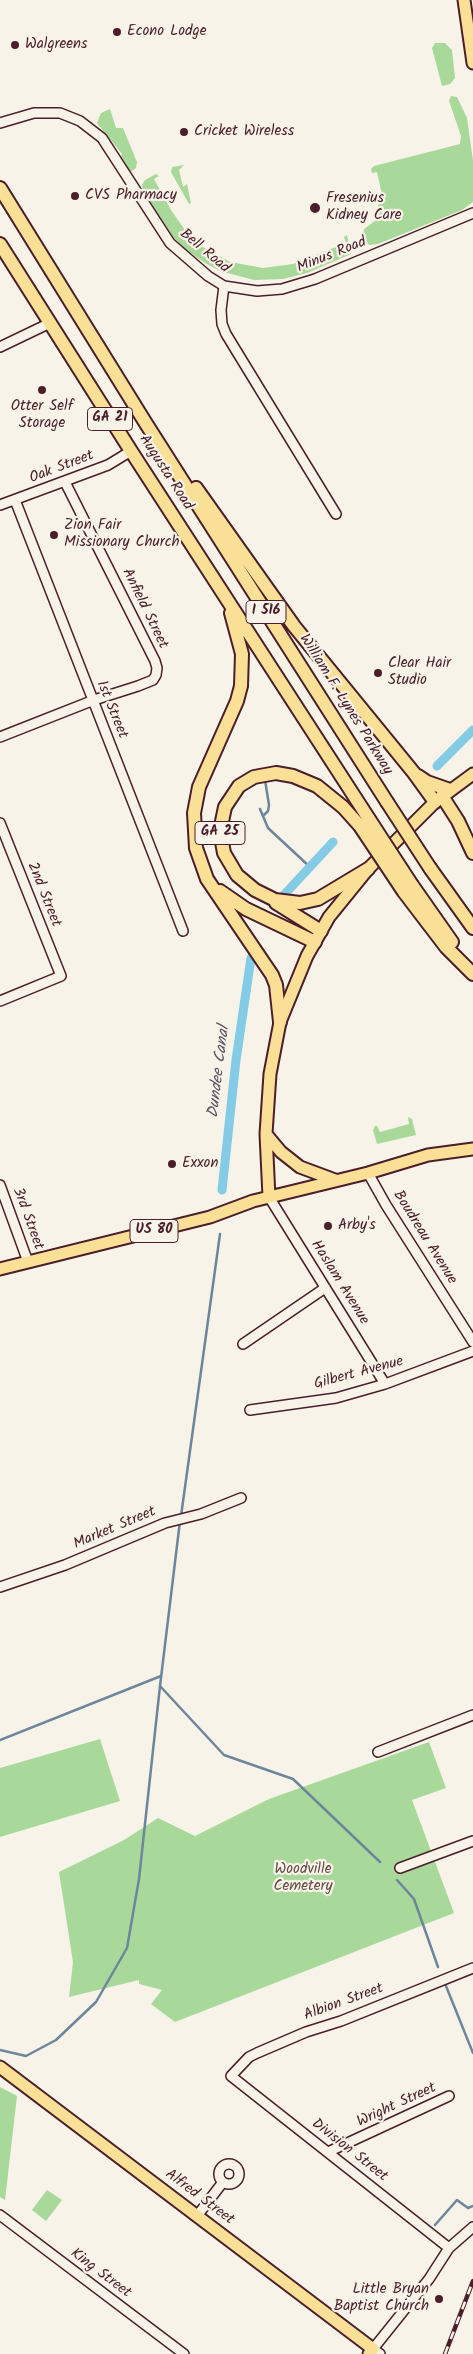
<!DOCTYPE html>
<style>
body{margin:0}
canvas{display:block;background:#f7f3e8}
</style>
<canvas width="473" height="2354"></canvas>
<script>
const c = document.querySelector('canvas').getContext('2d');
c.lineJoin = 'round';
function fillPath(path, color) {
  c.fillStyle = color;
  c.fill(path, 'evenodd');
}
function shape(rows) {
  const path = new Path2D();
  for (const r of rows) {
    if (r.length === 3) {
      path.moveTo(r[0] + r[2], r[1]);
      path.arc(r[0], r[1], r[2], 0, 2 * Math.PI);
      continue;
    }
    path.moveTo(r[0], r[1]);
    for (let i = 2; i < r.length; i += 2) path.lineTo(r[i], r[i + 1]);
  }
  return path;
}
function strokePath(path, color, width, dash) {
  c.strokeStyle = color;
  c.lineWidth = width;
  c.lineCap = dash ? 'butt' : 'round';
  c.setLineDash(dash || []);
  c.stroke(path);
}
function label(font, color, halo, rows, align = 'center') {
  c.font = font + ' Kalam,sans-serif';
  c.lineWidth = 4.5;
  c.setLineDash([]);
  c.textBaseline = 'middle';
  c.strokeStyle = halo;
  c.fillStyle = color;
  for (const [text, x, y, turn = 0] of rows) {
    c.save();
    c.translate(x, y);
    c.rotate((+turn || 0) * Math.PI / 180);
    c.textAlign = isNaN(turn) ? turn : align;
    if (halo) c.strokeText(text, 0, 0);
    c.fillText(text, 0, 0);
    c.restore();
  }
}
const green = shape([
 [435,43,445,43,452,50,455,78,450,84,442,86,432,48],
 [451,96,457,97,467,118,473,161,473,202,462,210,378,244,369,245,363,237,364,229,379,218,378,205,383,199,377,172,372,173,371,169,374,166,460,144,461,136,449,101],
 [110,109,116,128,123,128,137,162,136,168,132,171,130,171,121,156,122,154,97,123,101,113],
 [184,165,179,170,183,187,187,184,191,203,189,204,171,172,172,167],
 [156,174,159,176,154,179,171,210,187,233,199,245,230,262,263,268,293,264,346,243,344,237,347,235,351,254,307,273,283,279,254,280,220,271,205,263,185,249,174,238,143,191,142,185,145,180],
 [408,1117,412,1119,416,1135,377,1144,373,1130,375,1126,377,1126,380,1132,409,1124],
 [100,1739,120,1801,0,1837,0,1768],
 [429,1742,446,1788,412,1800,454,1913,175,2022,151,2004,162,1990,139,1984,139,1980,69,1997,73,1962,59,1872,124,1840,158,1818,195,1836,269,1799],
 [0,2087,17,2096,5,2200,0,2197],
 [47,2190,62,2200,46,2221,32,2210]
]);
const stream = shape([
 [260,809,268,828,310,867],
 [264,815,268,811,269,805,265,780],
 [181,1516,220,1234],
 [160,1686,224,1755,293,1779,380,1862],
 [0,1740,161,1676],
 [397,1880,414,1899,438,1967],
 [446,1986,473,2053],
 [0,2050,26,2056,56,2040,96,2002,127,1948,139,1879,160,1686,180,1521],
 [435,2225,457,2200,468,2208,473,2206]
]);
const canal = shape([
 [437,766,473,730],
 [283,896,333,842],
 [222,1190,236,1060,251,958]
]);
const minor = shape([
 [0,123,34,113,60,113,80,121,102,138,170,243,208,276,224,286,257,291,282,289,315,279,473,213],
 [224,286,221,310,222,324,226,334,336,514],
 [0,347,50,323],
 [15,500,183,931],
 [0,505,108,465,131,451],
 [0,737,94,700,138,686,153,680,156,675,157,668,155,661,65,482],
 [0,823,61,976,0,1001],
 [368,1173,386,1205,473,1342],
 [0,1185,28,1262],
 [269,1197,385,1384],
 [243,1344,325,1288],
 [250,1410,336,1398,385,1384,473,1351],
 [0,1587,65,1565,165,1523,201,1514,241,1498],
 [378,1752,473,1715],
 [400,1868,473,1841],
 [328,2152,449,2096],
 [229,2174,10],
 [0,2215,184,2354],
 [197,2216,223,2182],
 [449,2248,231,2076,249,2057,257,2053,306,2032,341,2021,473,1968],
 [380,2354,373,2349,429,2279,449,2248,473,2227]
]);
const major = shape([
 [464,0,473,63],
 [266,1134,281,1152,300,1167,335,1180],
 [269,1197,266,1134,270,1074,280,1022,307,956,329,917,368,869,435,802,473,774],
 [0,1269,210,1217,253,1201,368,1173,428,1155,473,1149],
 [0,2067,373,2349,369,2354]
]);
const highway = shape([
 [0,188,145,422,387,802],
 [0,244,131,451,369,819],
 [196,488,294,626,414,773,435,802],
 [231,613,242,654,241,686,237,701,199,787,194,813,196,848,207,879,272,975,276,985,280,1022],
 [418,776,427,782,450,790],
 [442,796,458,821,473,853],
 [360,826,343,807,317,786,293,776,276,773,254,777,239,786,225,807,220,831,224,853,237,875,255,890,275,900,300,903,318,899,368,869],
 [430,868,473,928],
 [412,885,452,942],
 [220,891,246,909,315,942],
 [404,892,446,947,473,974],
 [276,903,321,931]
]);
const rail = shape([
 [445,2354,473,2281]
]);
const highwayBridge = shape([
 [387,802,430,868],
 [369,819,412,885],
 [360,826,404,892]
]);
const markers = [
 [117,32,5,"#4a1f2b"],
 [15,45,5,"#4a1f2b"],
 [184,132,5,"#4a1f2b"],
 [75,196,5,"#4a1f2b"],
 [315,208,6,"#4a1f2b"],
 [42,390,5,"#4a1f2b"],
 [54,535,5,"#4a1f2b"],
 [378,673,5,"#4a1f2b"],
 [172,1164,5,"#4a1f2b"],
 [328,1226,5,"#4a1f2b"],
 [439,2299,5,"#4a1f2b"]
];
const shields = [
 [110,419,45],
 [266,612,40],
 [220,833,50],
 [154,1231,48]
];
const shieldNames = [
 ["GA 21",110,419],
 ["I 516",266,612],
 ["GA 25",220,833],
 ["US 80",154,1231]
];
const poiNames = [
 ["Econo Lodge",127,32],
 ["Walgreens",25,45],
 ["Cricket Wireless",194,132],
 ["CVS Pharmacy",85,196],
 ["Fresenius",326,199],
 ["Kidney Care",326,216],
 ["Otter Self",42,407,"center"],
 ["Storage",42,424,"center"],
 ["Zion Fair",64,526],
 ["Missionary Church",64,543],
 ["Clear Hair",388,664],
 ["Studio",388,681],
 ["Exxon",182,1164],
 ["Arby's",338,1226],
 ["Little Bryan",429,2290,"right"],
 ["Baptist Church",429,2307,"right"]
];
const streetNames = [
 ["Bell Road",204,252,40],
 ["Minus Road",332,256,-22],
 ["Oak Street",62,468,-21],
 ["Augusta Road",165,473,57],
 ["Anfield Street",144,609,64],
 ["William F. Lynes Parkway",345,705,58],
 ["1st Street",111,710,68],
 ["2nd Street",43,895,68],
 ["3rd Street",27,1219,70],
 ["Boudreau Avenue",424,1238,58],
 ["Haslam Avenue",339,1283,58],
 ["Gilbert Avenue",359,1374,-15],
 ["Market Street",115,1529,-23],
 ["Albion Street",344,2003,-20],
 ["Wright Street",397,2106,-25],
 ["Division Street",349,2151,38],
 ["Alfred Street",199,2198,37],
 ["King Street",100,2274,37]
];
const parkNames = [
 ["Woodville",303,1870],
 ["Cemetery",303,1887]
];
const waterNames = [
 ["Dundee Canal",220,1072,-83]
];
fillPath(green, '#a8d99a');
strokePath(stream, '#6d869b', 2.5);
strokePath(canal, '#84cbe5', 9);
strokePath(minor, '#4a1f2b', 12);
strokePath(major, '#4a1f2b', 15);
strokePath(highway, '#4a1f2b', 16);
strokePath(minor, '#f7f3e8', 9);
strokePath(major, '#fadf96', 11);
strokePath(highway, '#fadf96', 12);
strokePath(rail, '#4a1f2b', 4.5);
strokePath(rail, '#f7f3e8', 2.5, [8]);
strokePath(highwayBridge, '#4a1f2b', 16, []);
strokePath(highwayBridge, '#fadf96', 12);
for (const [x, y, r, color] of markers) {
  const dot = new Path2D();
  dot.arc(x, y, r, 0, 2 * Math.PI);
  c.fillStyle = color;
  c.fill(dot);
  strokePath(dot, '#f7f3e8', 2);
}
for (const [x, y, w] of shields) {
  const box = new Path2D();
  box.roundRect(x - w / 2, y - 11.5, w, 23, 4);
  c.fillStyle = '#f7f3e8';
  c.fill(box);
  strokePath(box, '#4a1f2b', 1);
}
label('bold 14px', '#4a1f2b', null, shieldNames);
label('15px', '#4a1f2b', '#f7f3e8', poiNames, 'left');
label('15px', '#4a1f2b', '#f7f3e8', streetNames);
label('15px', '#624e47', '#f7f3e8', parkNames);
label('italic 16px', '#5b5363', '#f7f3e8', waterNames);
</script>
